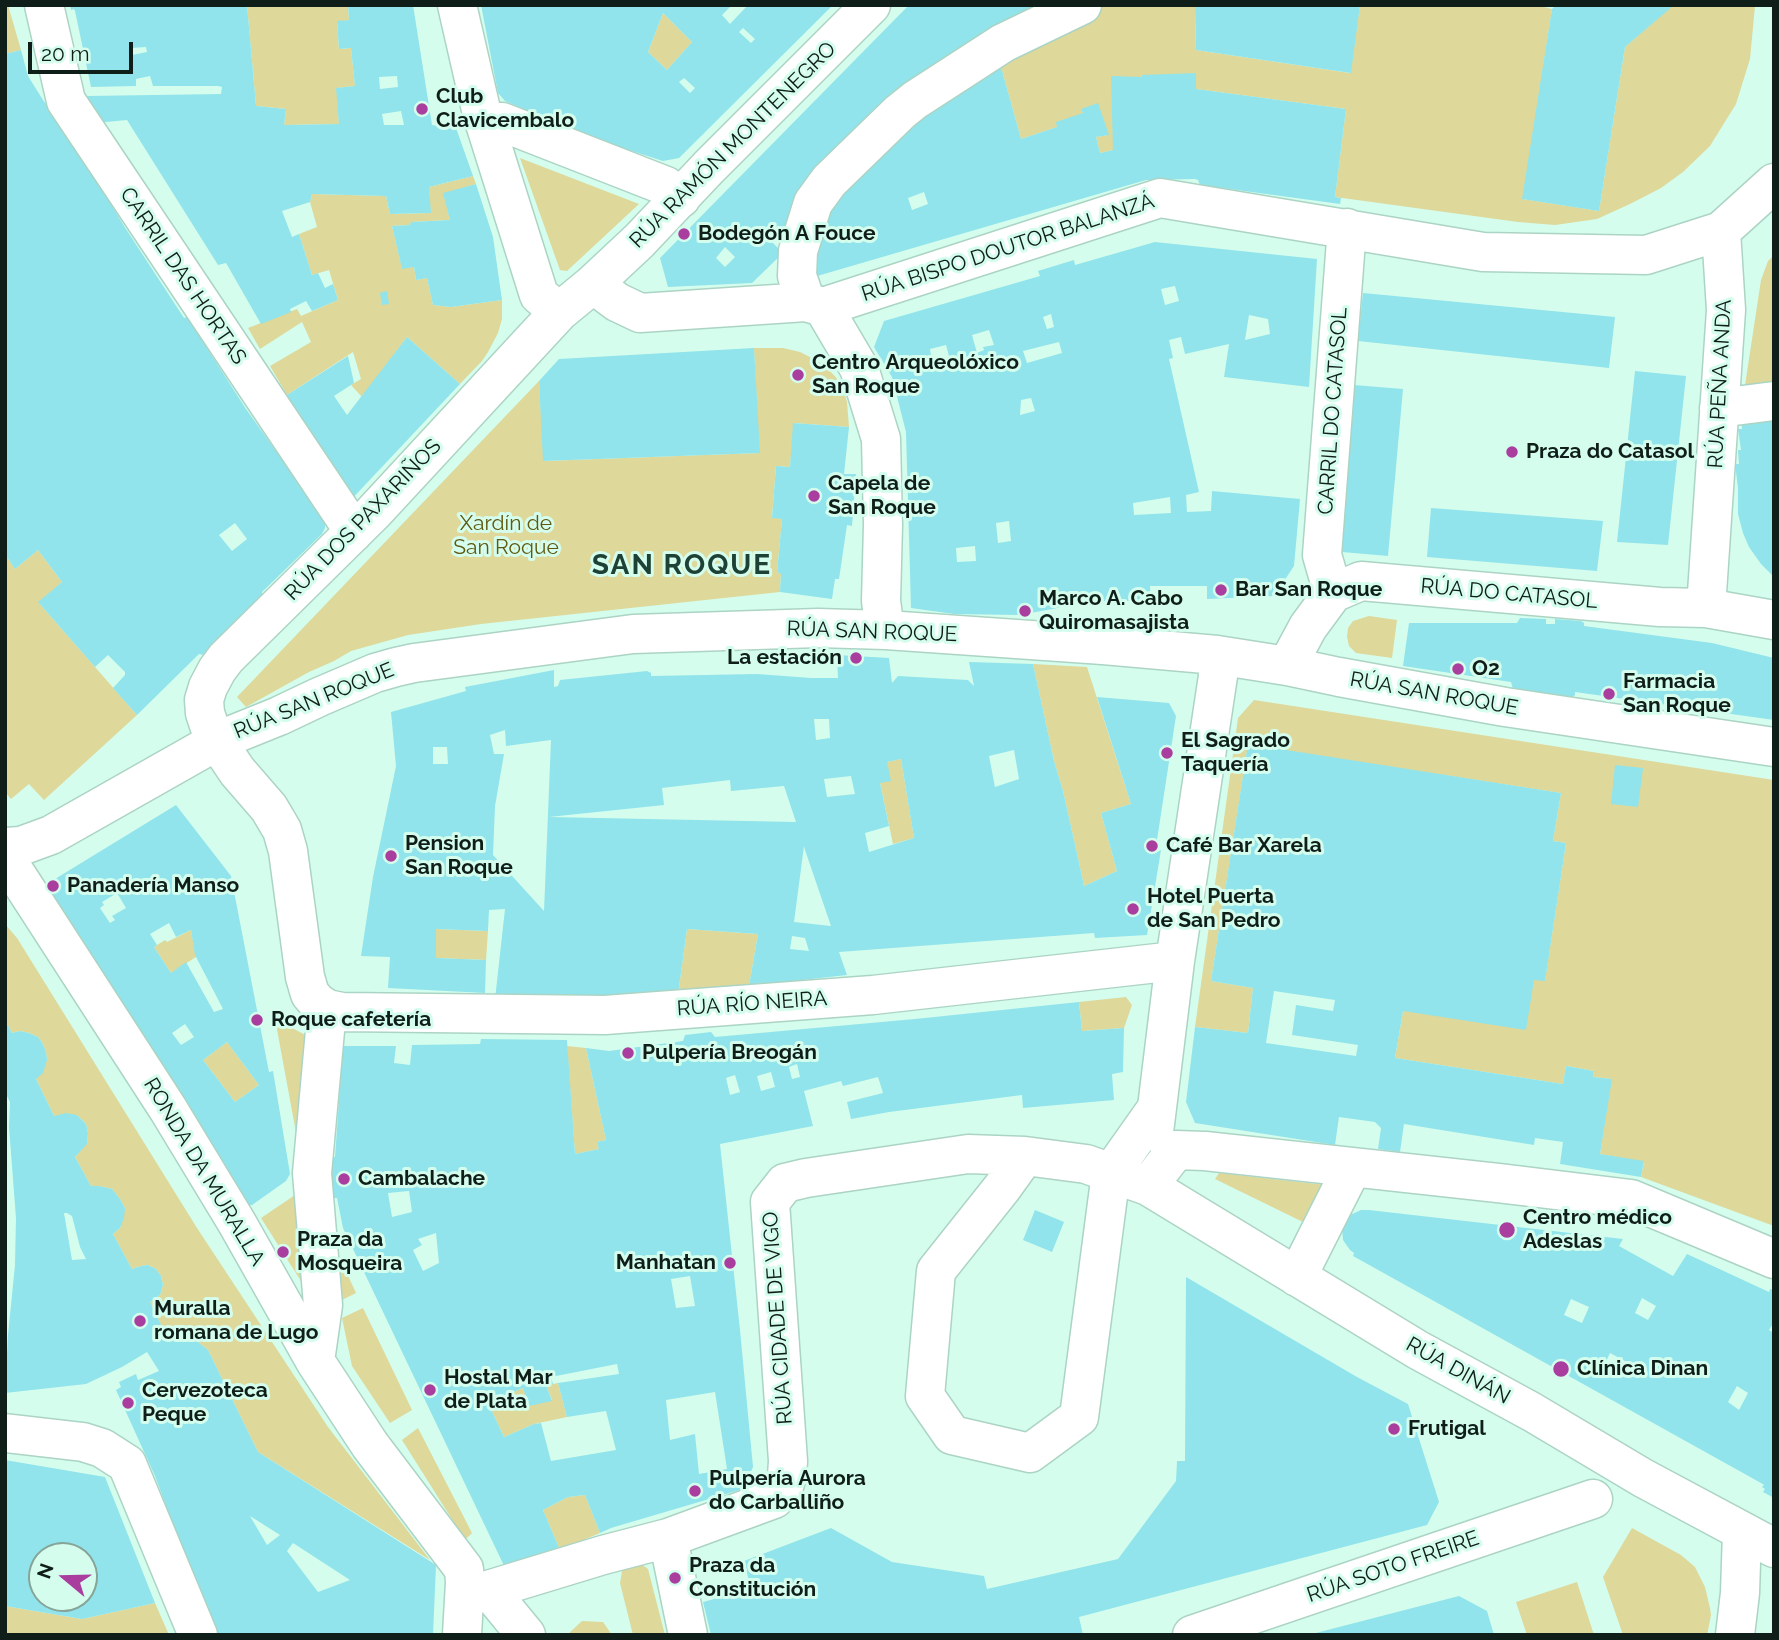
<!DOCTYPE html>
<meta charset="utf-8">
<style>
body{margin:0}
#map{position:relative;width:1779px;height:1640px;overflow:hidden;background:#d5fded;font-family:Raleway,sans-serif}
canvas{display:block}
.frame{position:absolute;inset:0;border:7px solid #0f1e18;pointer-events:none}
.north{position:absolute;left:28px;top:1542px;width:70px;height:70px;box-sizing:border-box;background:#d5fded;border:2px solid #86a498;border-radius:50%;rotate:289deg;font-size:19px;font-weight:700;line-height:28px;text-align:center;color:#0f1e18}
.north::after{content:'';display:block;margin:auto;width:24px;height:32px;background:#aa3e9e;clip-path:polygon(50% 0,100% 100%,50% 72%,0 100%)}
.scale{position:absolute;left:28px;top:42px;width:105px;height:32px;box-sizing:border-box;border:4px solid #0f1e18;border-top:0;padding-left:9px;font-size:21px;line-height:24px;white-space:nowrap;color:#0f1e18;-webkit-text-stroke:5px #d5fded;paint-order:stroke}
</style>
<div id="map">
<canvas width="1779" height="1640"></canvas>
<div class="frame"></div>
<div class="north">N</div>
<div class="scale">20 m</div>
</div>
<script>
const c = document.querySelector('canvas').getContext('2d');
c.lineJoin = 'round';
function fillPath(path, color) {
  c.fillStyle = color;
  c.fill(path, 'evenodd');
}
function shape(rows) {
  const path = new Path2D();
  for (const r of rows) {
    path.moveTo(r[0], r[1]);
    for (let i = 2; i < r.length; i += 2) path.lineTo(r[i], r[i + 1]);
  }
  return path;
}
function strokePath(path, color, width, dash) {
  c.strokeStyle = color;
  c.lineWidth = width;
  c.lineCap = dash ? 'butt' : 'round';
  c.setLineDash(dash || []);
  c.stroke(path);
}
function label(font, color, halo, rows, align = 'center') {
  c.font = font + ' Raleway,sans-serif';
  c.lineWidth = 6;
  c.setLineDash([]);
  c.textBaseline = 'middle';
  c.strokeStyle = halo;
  c.fillStyle = color;
  for (const [text, x, y, turn = 0] of rows) {
    c.save();
    c.translate(x, y);
    c.rotate((+turn || 0) * Math.PI / 180);
    c.textAlign = isNaN(turn) ? turn : align;
    if (halo) c.strokeText(text, 0, 0);
    c.fillText(text, 0, 0);
    c.restore();
  }
}
const green = shape([
 [5,5,8,5,21,50,5,54],
 [247,5,348,5,349,20,337,22,339,49,351,48,355,86,337,88,339,124,284,125,286,109,256,106],
 [1104,5,1195,5,1196,50,1350,73,1360,5,1536,5,1552,9,1523,199,1599,211,1625,47,1673,5,1755,6,1750,59,1736,104,1710,146,1683,172,1661,188,1630,204,1597,219,1555,225,1518,222,1335,197,1346,109,1196,89,1196,74,1142,76,1113,150,1100,153,1096,137,1108,135,1081,109,1083,113,1057,127,1021,139,998,56,1068,20],
 [663,13,692,42,667,70,648,52],
 [520,158,639,204,567,271,560,270],
 [473,176,476,184,444,194,450,220,411,222,410,225,392,226,402,268,414,267,416,280,427,278,433,305,451,307,502,300,502,319,498,333,488,352,482,361,460,384,407,337,362,397,351,385,361,379,353,352,287,395,270,366,311,342,302,322,260,349,248,328,297,309,301,316,338,300,329,270,312,275,299,234,317,227,310,202,312,194,386,196,390,214,430,213,429,187],
 [1774,255,1774,415,1742,405,1761,280,1768,261],
 [754,348,783,348,800,352,818,361,830,371,842,384,847,402,849,427,794,423,790,467,776,466,772,517,782,519,777,572,781,574,780,592,481,624,408,635,351,651,334,661,309,672,246,707,237,697,539,381,544,461,759,453],
 [38,550,62,582,39,603,137,715,44,800,29,784,11,799,5,792,5,554,15,569],
 [1369,616,1397,620,1392,658,1356,653,1349,646,1347,637,1348,628,1353,621],
 [1033,664,1087,667,1131,804,1101,813,1117,871,1084,886,1076,849,1063,791,1054,761],
 [1254,700,1774,780,1774,1226,1641,1177,1644,1162,1600,1154,1611,1079,1593,1077,1594,1071,1566,1066,1563,1084,1395,1058,1403,1011,1534,980,1545,980,1566,843,1553,841,1561,793,1248,745,1211,981,1253,988,1248,1033,1195,1027,1238,718],
 [901,759,914,838,893,844,880,783,887,762],
 [5,924,17,938,197,1228,328,1427,430,1560,258,1452,208,1350,198,1342,185,1336,165,1333,150,1302,160,1295,163,1285,161,1276,156,1269,148,1265,141,1266,132,1269,113,1234,120,1228,125,1208,120,1199,112,1189,99,1186,91,1186,75,1157,87,1143,88,1133,86,1124,77,1115,54,1116,36,1079,47,1060,46,1052,43,1044,38,1037,29,1033,20,1031,12,1033,5,1020],
 [436,929,488,931,486,960,436,958],
 [687,929,758,934,749,986,678,994],
 [191,930,196,957,171,973,154,947,165,940,167,942],
 [1126,997,1132,1005,1124,1028,1082,1031,1079,1002],
 [292,1020,294,1029,317,1041,297,1138,276,1024],
 [227,1042,259,1085,235,1102,203,1060],
 [567,1046,586,1048,606,1140,597,1142,599,1149,575,1154],
 [1219,1173,1326,1185,1305,1223,1215,1179],
 [298,1193,301,1208,295,1210,306,1289,261,1218],
 [333,1243,356,1293,338,1302],
 [363,1308,412,1410,390,1423,352,1366,342,1318],
 [558,1383,567,1417,534,1424,504,1437,488,1403,523,1388,529,1405,552,1400,546,1385],
 [418,1428,472,1533,465,1540,402,1440],
 [585,1495,600,1533,560,1550,543,1510,568,1497],
 [1632,1528,1681,1555,1695,1567,1705,1587,1710,1608,1711,1615,1707,1635,1623,1635,1603,1577],
 [640,1563,648,1569,665,1635,633,1635,620,1583,622,1571,628,1564],
 [1577,1582,1594,1635,1527,1635,1516,1602],
 [155,1603,169,1635,5,1635,5,1606,82,1619],
 [582,1621,603,1622,612,1635,567,1635]
]);
const building = shape([
 [70,5,247,5,256,106,286,109,284,125,339,124,336,88,355,86,351,48,339,49,337,21,349,20,348,5,413,5,432,125,456,128,473,176,429,187,431,213,390,214,386,196,312,194,310,202,282,211,292,237,299,234,312,275,318,273,325,288,333,284,338,300,312,311,306,301,290,309,291,312,261,324,226,263,218,265,127,120,95,123,87,96,221,94,222,87,218,86,153,86,150,76,136,79,136,86,91,87,75,11,74,9,71,10],
 [146,47,147,52,132,55,131,48],
 [397,76,398,87,380,89,379,77],
 [401,111,404,125,384,125,382,114],
 [481,5,732,5,722,15,730,24,748,5,833,5,679,158,663,161,532,119,535,114,505,101,498,93],
 [663,13,692,42,667,70,648,52],
 [743,28,755,39,751,43,739,32],
 [684,78,695,88,690,93,679,82],
 [909,5,1071,5,983,46,974,38,868,132,800,213,771,241,783,253,752,283,668,287,660,258],
 [725,247,735,257,725,267,716,258],
 [1195,5,1360,5,1351,73,1196,50],
 [1556,5,1674,5,1625,47,1599,211,1522,199,1552,9],
 [21,50,28,76,43,100,69,134,124,226,184,318,187,317,246,409,325,520,325,528,322,534,262,592,263,597,204,655,199,654,137,715,113,688,125,675,125,672,108,655,95,667,38,602,62,582,38,550,15,569,5,554,5,54],
 [235,523,247,539,232,551,219,535],
 [998,56,1021,139,1057,127,1056,122,1083,113,1081,109,1098,103,1109,135,1096,137,1100,153,1113,150,1111,76,1142,77,1142,75,1196,73,1196,89,1346,109,1335,197,1341,198,1340,204,1200,185,1198,180,1195,179,1146,180,807,279,821,199],
 [924,192,928,204,912,210,908,198],
 [476,184,493,237,502,300,451,307,433,305,427,278,416,280,414,267,402,269,392,226,410,225,411,222,450,220,443,193],
 [1155,242,1317,259,1309,387,1224,377,1229,344,1185,354,1181,337,1169,340,1173,358,1169,359,1199,492,1186,495,1187,512,1211,511,1212,491,1300,499,1294,566,1274,596,1207,599,1207,586,1150,586,1151,601,1095,601,1020,615,954,614,911,608,906,432,892,377,874,347,884,321,1040,276,1038,271,1074,260,1075,265],
 [1175,286,1179,301,1165,305,1161,289],
 [1051,314,1054,327,1047,329,1043,317],
 [1249,315,1268,319,1270,334,1245,340],
 [989,330,994,345,983,347,984,350,977,353,972,335],
 [1059,342,1062,353,1027,363,1023,351],
 [946,345,950,360,932,363,930,349],
 [1031,398,1035,411,1020,415,1021,400],
 [1170,497,1171,513,1134,515,1133,503],
 [1009,521,1011,541,998,543,996,523],
 [975,546,976,561,957,562,956,548],
 [387,291,389,304,382,305,380,293],
 [1363,293,1615,317,1609,368,1358,341],
 [407,337,460,384,349,502,287,395,348,356,354,383,334,396,347,415],
 [754,348,760,453,543,461,539,381,559,359],
 [1635,371,1686,376,1668,545,1617,542],
 [1354,385,1403,389,1388,556,1342,552],
 [1774,415,1774,577,1761,564,1749,547,1743,533,1738,514,1738,488,1735,464,1739,464,1738,450,1741,450,1738,429,1742,429,1741,419],
 [793,423,849,427,844,474,856,474,852,526,847,525,839,579,835,579,832,599,780,592,781,574,777,572,782,519,772,518,776,466,790,467],
 [1431,508,1603,521,1597,571,1427,557],
 [1520,618,1546,619,1546,624,1555,624,1555,619,1581,621,1584,623,1584,626,1712,643,1774,658,1774,720,1575,692,1575,695,1571,698,1513,689,1511,682,1403,666,1409,623,1517,623],
 [837,655,889,658,892,683,898,676,968,680,974,686,969,662,1033,664,1054,761,1063,791,1076,849,1084,886,1117,871,1101,813,1131,804,1097,697,1169,703,1176,716,1155,853,1161,850,1147,935,1095,938,1094,933,839,952,847,975,749,986,758,934,687,929,678,994,495,999,505,909,489,910,488,931,436,929,436,958,486,960,485,993,388,988,390,957,361,956,373,877,396,766,391,712,466,691,465,687,554,670,554,687,558,686,560,680,647,671,651,673,651,676,757,674,811,678,838,678],
 [814,719,829,719,830,738,816,740],
 [505,730,506,746,551,740,544,911,493,855,495,806,504,754,494,754,490,735],
 [433,747,447,747,448,764,433,764],
 [1014,750,1019,779,995,787,989,756],
 [901,759,914,838,869,852,865,833,889,826,880,783,891,781,887,762],
 [851,776,855,794,827,797,824,779],
 [730,780,731,791,784,786,796,822,549,817,664,805,662,788],
 [804,846,805,850,831,926,794,922],
 [792,936,805,938,809,951,790,949],
 [1248,744,1561,793,1553,841,1566,843,1545,981,1534,980,1526,1030,1403,1011,1395,1058,1563,1084,1566,1066,1594,1071,1593,1077,1612,1079,1600,1154,1644,1161,1641,1177,1560,1164,1563,1142,1535,1138,1534,1145,1404,1124,1400,1152,1378,1149,1381,1128,1375,1122,1339,1117,1335,1145,1195,1123,1186,1102,1195,1027,1248,1033,1253,988,1211,981],
 [1274,991,1335,1000,1333,1011,1296,1005,1292,1035,1358,1045,1356,1056,1266,1043],
 [1615,765,1643,768,1638,807,1611,804],
 [176,805,231,876,269,1072,273,1071,290,1174,286,1181,252,1205,245,1205,47,891,55,879],
 [117,893,126,908,112,916,115,920,110,923,100,908,104,905,102,902],
 [169,923,176,937,191,930,195,955,223,1009,214,1012,186,962,171,973,154,947,157,945,150,934],
 [185,1024,194,1037,181,1045,172,1033],
 [227,1042,259,1085,235,1102,203,1060],
 [1079,1002,1082,1031,1124,1028,1123,1072,1112,1074,1114,1100,1023,1108,1022,1095,889,1112,851,1119,847,1102,883,1093,878,1077,843,1086,841,1081,804,1091,813,1126,720,1144,740,1330,753,1467,743,1489,611,1528,600,1533,585,1495,568,1497,543,1510,560,1550,507,1572,343,1228,337,1198,332,1198,330,1157,335,1157,343,1046,396,1046,394,1063,410,1065,412,1045,480,1044,481,1039,567,1040,575,1154,599,1149,597,1142,606,1140,586,1048,609,1051,683,1041,685,1035,711,1032,715,1037,915,1019],
 [797,1064,800,1077,792,1079,789,1067],
 [771,1072,775,1087,761,1091,757,1076],
 [735,1075,740,1092,730,1095,726,1078],
 [409,1191,412,1212,392,1217,388,1193],
 [436,1233,439,1263,423,1271,413,1250,422,1245,418,1239],
 [690,1276,695,1306,676,1308,671,1279],
 [617,1364,619,1374,558,1383,567,1417,606,1411,616,1450,551,1461,541,1423,534,1424,504,1437,488,1403,523,1388,529,1406,552,1401,546,1385,553,1384,551,1377],
 [715,1392,727,1469,699,1474,695,1434,670,1440,666,1400],
 [5,1020,12,1033,20,1031,29,1033,38,1037,43,1044,46,1052,47,1060,43,1073,36,1079,54,1116,66,1113,77,1115,86,1124,88,1133,87,1144,75,1157,91,1186,99,1186,112,1189,120,1199,125,1208,124,1218,120,1228,113,1234,132,1269,141,1266,148,1265,156,1269,161,1276,163,1285,160,1295,150,1302,165,1333,185,1336,198,1342,208,1350,258,1452,436,1565,433,1635,218,1635,194,1581,155,1476,116,1390,121,1387,119,1382,136,1374,138,1380,159,1371,147,1352,122,1367,86,1384,5,1393,8,1335,15,1265,16,1218,9,1127,10,1102,5,1092],
 [64,1213,67,1213,72,1216,80,1247,86,1259,72,1260],
 [250,1516,280,1535,267,1545],
 [293,1543,350,1580,318,1592,287,1551],
 [1035,1210,1064,1222,1052,1252,1023,1240],
 [1361,1210,1369,1210,1623,1239,1619,1246,1673,1276,1687,1254,1769,1292,1770,1289,1774,1290,1774,1322,1769,1330,1774,1333,1774,1498,1763,1492,1765,1489,1762,1487,1764,1485,1761,1483,1353,1256,1354,1253,1350,1250,1343,1240,1342,1229,1345,1221,1350,1215],
 [1642,1298,1656,1306,1648,1320,1635,1313],
 [1571,1299,1589,1307,1582,1323,1564,1315],
 [1610,1353,1625,1361,1618,1374,1604,1366],
 [1737,1386,1748,1393,1739,1410,1728,1402],
 [1186,1277,1357,1377,1408,1404,1439,1502,1427,1525,1079,1617,1083,1635,711,1635,703,1602,751,1589,744,1561,831,1528,892,1562,984,1576,987,1589,1118,1559,1176,1481,1177,1461,1185,1461],
 [5,1460,105,1477,155,1603,82,1619,5,1606],
 [42,1556,84,1556,84,1598,42,1598],
 [1459,1596,1487,1611,1494,1635,1308,1635]
]);
const minor = shape([
 [44,5,66,101,347,521,353,533],
 [457,5,482,114,539,295,559,312],
 [871,5,709,167,639,241,593,284,559,312,373,513,226,658,217,670,208,687,204,700,205,713,210,728,217,741,237,771,269,808,282,830,288,851,305,977,310,994,317,1002,327,1009,342,1012,605,1015,873,995,1175,961],
 [484,122,502,122,666,186,681,198],
 [593,284,617,302,640,313,806,302,823,307,1160,198,1483,252,1646,255,1721,231,1774,183],
 [806,302,797,276,798,251,813,203,829,181,900,112,915,100,1003,43,1082,5],
 [823,307,859,368,881,439,883,525,881,601,884,623,886,630],
 [1719,408,1774,401],
 [1333,593,1322,555,1347,228],
 [1706,608,1726,310,1721,231],
 [1287,666,1308,627,1333,593,1361,581,1660,607,1706,608,1774,620],
 [5,847,21,846,51,835,217,741,279,716,319,697,375,673,396,667,414,663,633,634,818,628,886,630,1103,645,1217,655,1287,666,1339,677,1505,707,1774,747],
 [5,857,168,1109,237,1223,315,1361,370,1445,464,1569,465,1582,462,1635],
 [1154,1132,1175,961,1218,676,1217,655],
 [1025,1156,1002,1188,936,1271,925,1396,952,1435,1030,1453,1079,1417,1111,1173,1157,1108],
 [1148,1186,1176,1150,1205,1151,1498,1183,1631,1199,1774,1259],
 [1297,1277,1352,1168],
 [315,1361,323,1305,312,1173,327,1009],
 [5,1433,83,1442,102,1448,127,1464,198,1635],
 [668,1538,688,1635],
 [489,1590,526,1635],
 [465,1597,603,1555,668,1538,774,1499,783,1490,787,1476,788,1461,770,1202,785,1183,806,1178,968,1154,1025,1156,1086,1164,1148,1186,1418,1350,1532,1412,1643,1478,1774,1548],
 [1192,1635,1593,1499],
 [1735,1635,1740,1593,1742,1532]
]);
const markers = [
 [422,109,7,"#aa3e9e"],
 [684,234,7,"#aa3e9e"],
 [798,375,7,"#aa3e9e"],
 [1512,452,7,"#aa3e9e"],
 [814,496,7,"#aa3e9e"],
 [1221,590,7,"#aa3e9e"],
 [1025,611,7,"#aa3e9e"],
 [856,658,7,"#aa3e9e"],
 [1458,669,7,"#aa3e9e"],
 [1609,694,7,"#aa3e9e"],
 [1167,753,7,"#aa3e9e"],
 [1152,846,7,"#aa3e9e"],
 [391,856,7,"#aa3e9e"],
 [53,886,7,"#aa3e9e"],
 [1133,909,7,"#aa3e9e"],
 [257,1020,7,"#aa3e9e"],
 [628,1053,7,"#aa3e9e"],
 [344,1179,7,"#aa3e9e"],
 [1507,1230,9,"#aa3e9e"],
 [283,1252,7,"#aa3e9e"],
 [730,1263,7,"#aa3e9e"],
 [140,1321,7,"#aa3e9e"],
 [1561,1369,9,"#aa3e9e"],
 [430,1390,7,"#aa3e9e"],
 [128,1403,7,"#aa3e9e"],
 [1394,1429,7,"#aa3e9e"],
 [695,1491,7,"#aa3e9e"],
 [675,1578,7,"#aa3e9e"]
];
const poiNames = [
 ["Club",436,97],
 ["Clavicembalo",436,121],
 ["Bodegón A Fouce",698,234],
 ["Centro Arqueolóxico",812,363],
 ["San Roque",812,387],
 ["Praza do Catasol",1526,452],
 ["Capela de",828,484],
 ["San Roque",828,508],
 ["Bar San Roque",1235,590],
 ["Marco A. Cabo",1039,599],
 ["Quiromasajista",1039,623],
 ["La estación",842,658,"right"],
 ["O2",1472,669],
 ["Farmacia",1623,682],
 ["San Roque",1623,706],
 ["El Sagrado",1181,741],
 ["Taquería",1181,765],
 ["Pension",405,844],
 ["San Roque",405,868],
 ["Café Bar Xarela",1166,846],
 ["Panadería Manso",67,886],
 ["Hotel Puerta",1147,897],
 ["de San Pedro",1147,921],
 ["Roque cafetería",271,1020],
 ["Pulpería Breogán",642,1053],
 ["Cambalache",358,1179],
 ["Centro médico",1523,1218],
 ["Adeslas",1523,1242],
 ["Praza da",297,1240],
 ["Mosqueira",297,1264],
 ["Manhatan",716,1263,"right"],
 ["Muralla",154,1309],
 ["romana de Lugo",154,1333],
 ["Clínica Dinan",1577,1369],
 ["Hostal Mar",444,1378],
 ["de Plata",444,1402],
 ["Cervezoteca",142,1391],
 ["Peque",142,1415],
 ["Frutigal",1408,1429],
 ["Pulpería Aurora",709,1479],
 ["do Carballiño",709,1503],
 ["Praza da",689,1566],
 ["Constitución",689,1590]
];
const streetNames = [
 ["RÚA RAMÓN MONTENEGRO",733,145,-45],
 ["RÚA BISPO DOUTOR BALANZÁ",1008,248,-18],
 ["CARRIL DAS HORTAS",183,276,56],
 ["RÚA PEÑA ANDA",1720,384,-87],
 ["CARRIL DO CATASOL",1333,411,-86],
 ["RÚA DOS PAXARIÑOS",363,520,-46],
 ["RÚA DO CATASOL",1509,594,5],
 ["RÚA SAN ROQUE",872,632,2],
 ["RÚA SAN ROQUE",1434,694,10],
 ["RÚA SAN ROQUE",314,701,-22],
 ["RÚA RÍO NEIRA",752,1004,-4],
 ["RONDA DA MURALLA",204,1172,59],
 ["RÚA CIDADE DE VIGO",778,1318,-94],
 ["RÚA DINÁN",1458,1371,29],
 ["RÚA SOTO FREIRE",1393,1567,-19]
];
const parkNames = [
 ["Xardín de",506,524],
 ["San Roque",506,548]
];
const districtNames = [
 ["SAN ROQUE",682,566]
];
fillPath(green, '#ded89a');
fillPath(building, '#91e4eb');
strokePath(minor, '#acd4c4', 41);
strokePath(minor, '#fff', 38);
for (const [x, y, r, color] of markers) {
  const dot = new Path2D();
  dot.arc(x, y, r, 0, 2 * Math.PI);
  c.fillStyle = color;
  c.fill(dot);
  strokePath(dot, '#d5fded', 2.5);
}
label('bold 21px', '#0f1e18', '#d5fded', poiNames, 'left');
label('21px', '#0f1e18', '#d5fded', streetNames);
label('21px', '#5f580f', '#d5fded', parkNames);
c.letterSpacing = '2px';
label('bold 28px', '#1e4135', '#d5fded', districtNames);
c.letterSpacing = '0px';
</script>
